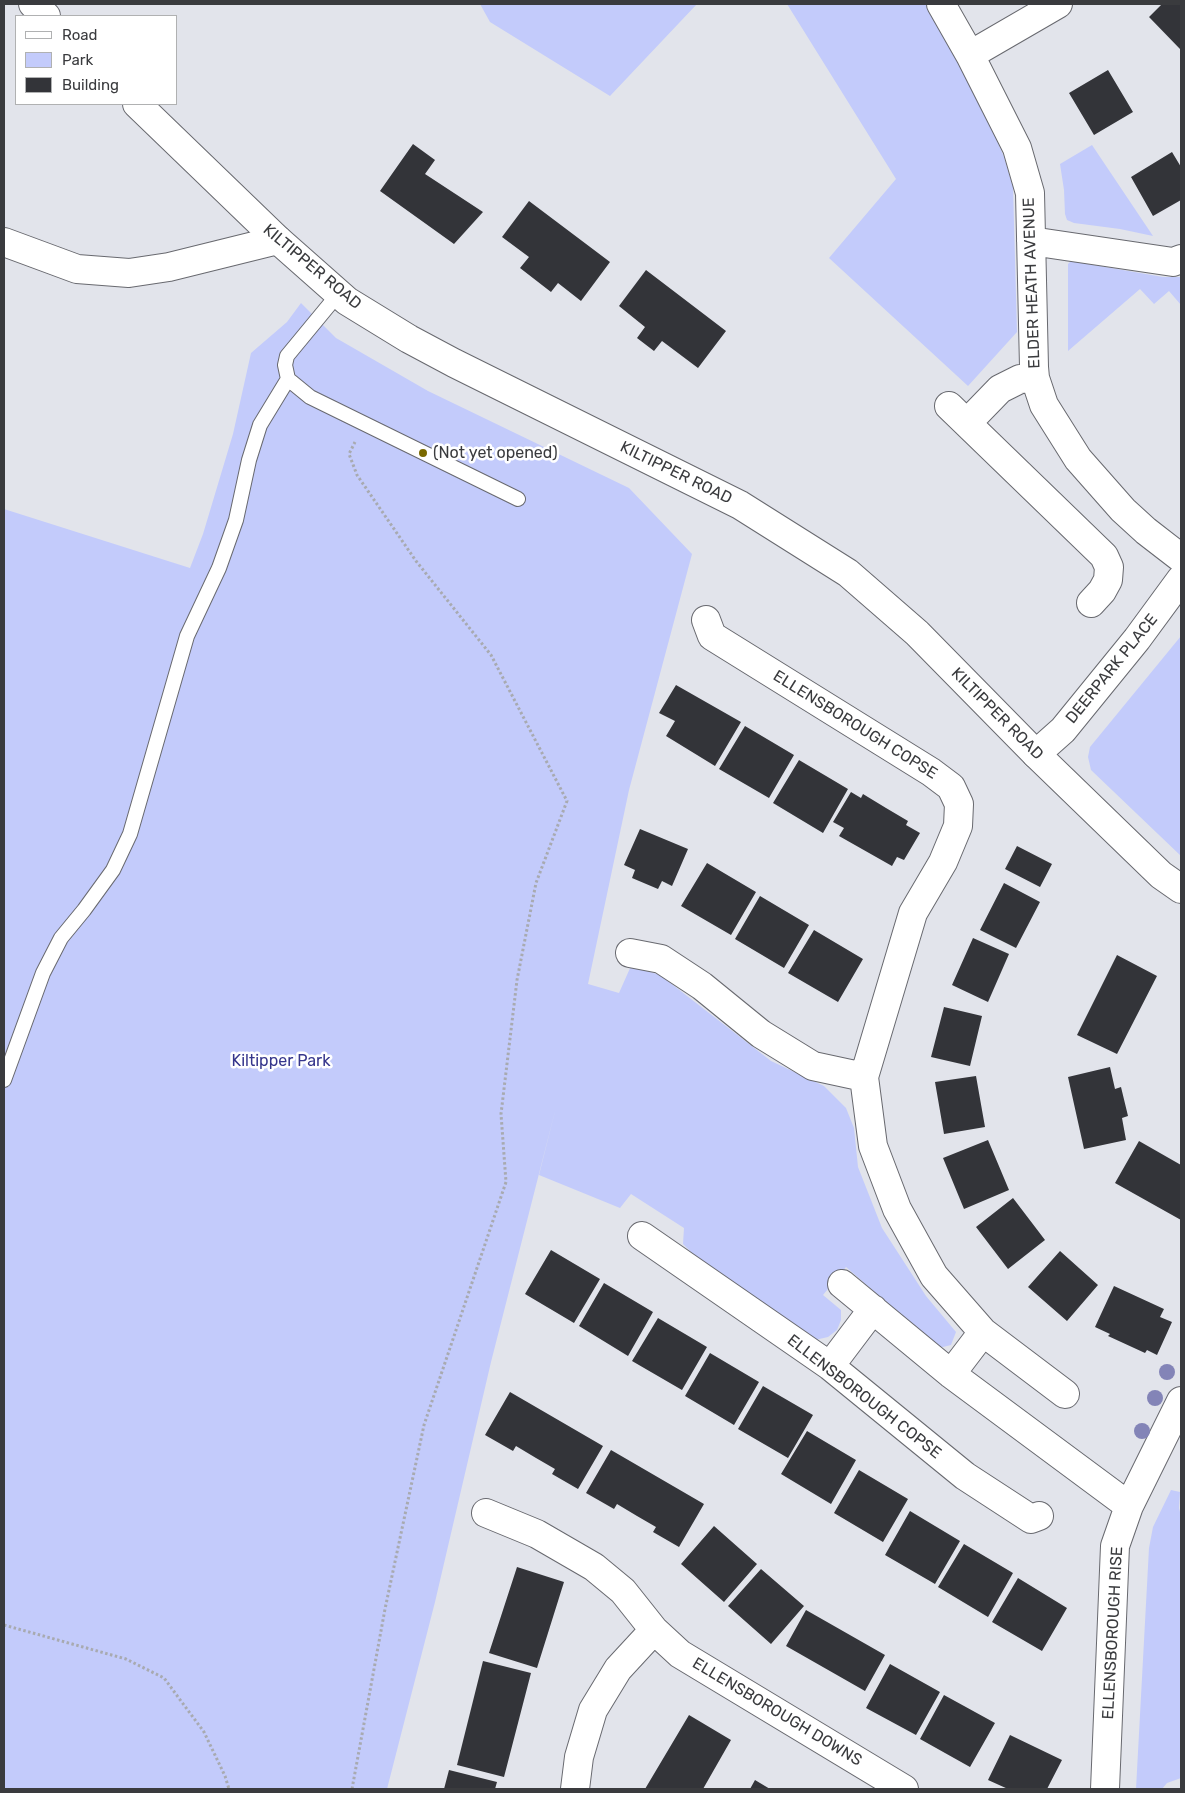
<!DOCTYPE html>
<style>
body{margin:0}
#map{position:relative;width:1185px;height:1793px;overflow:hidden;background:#e2e4eb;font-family:Rubik,sans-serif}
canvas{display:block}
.frame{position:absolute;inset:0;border:5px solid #3a3b3e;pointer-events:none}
.legend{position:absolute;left:15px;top:15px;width:162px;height:90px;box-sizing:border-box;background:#fff;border:1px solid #b0b1b2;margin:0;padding:6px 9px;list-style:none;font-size:15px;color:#3a3b3e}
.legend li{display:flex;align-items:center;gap:10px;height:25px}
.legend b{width:25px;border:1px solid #b0b1b2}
</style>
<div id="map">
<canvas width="1185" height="1793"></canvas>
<div class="frame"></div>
<ul class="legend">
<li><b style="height:6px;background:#fff"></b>Road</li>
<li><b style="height:14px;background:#c3cbfb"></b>Park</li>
<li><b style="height:14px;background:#333439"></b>Building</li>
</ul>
</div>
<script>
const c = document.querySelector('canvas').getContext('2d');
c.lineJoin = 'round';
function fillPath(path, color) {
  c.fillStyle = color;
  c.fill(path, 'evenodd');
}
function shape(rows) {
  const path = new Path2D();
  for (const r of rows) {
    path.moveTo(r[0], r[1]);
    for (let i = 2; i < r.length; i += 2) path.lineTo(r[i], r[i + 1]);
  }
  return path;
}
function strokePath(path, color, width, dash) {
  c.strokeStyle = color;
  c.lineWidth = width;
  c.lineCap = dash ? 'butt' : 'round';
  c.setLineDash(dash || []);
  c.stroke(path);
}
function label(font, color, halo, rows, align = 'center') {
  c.font = font + ' Rubik,sans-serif';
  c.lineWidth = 5;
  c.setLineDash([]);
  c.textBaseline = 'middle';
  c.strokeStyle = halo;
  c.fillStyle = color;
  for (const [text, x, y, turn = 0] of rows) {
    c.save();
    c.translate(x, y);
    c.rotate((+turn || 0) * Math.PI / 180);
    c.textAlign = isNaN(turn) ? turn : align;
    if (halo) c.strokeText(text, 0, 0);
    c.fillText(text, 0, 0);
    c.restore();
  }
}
const green = shape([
 [480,4,697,4,610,96,490,22],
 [787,4,928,4,981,102,1004,157,1013,187,1017,332,968,386,829,258,896,179],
 [1092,145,1153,236,1120,229,1074,223,1067,220,1065,214,1064,190,1060,164],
 [1071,261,1163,277,1181,277,1181,305,1169,291,1154,304,1140,289,1068,351,1068,264],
 [301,303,336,338,428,391,629,488,692,554,629,790,588,984,619,993,631,966,660,975,771,1061,824,1086,846,1108,854,1128,858,1167,882,1228,926,1296,956,1332,951,1345,939,1348,846,1267,823,1295,841,1310,841,1320,837,1330,828,1337,815,1340,697,1258,683,1244,684,1228,631,1194,620,1208,539,1175,556,1107,491,1362,435,1602,387,1789,4,1789,4,509,190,568,203,534,233,434,251,353,287,322],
 [1181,636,1181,856,1091,770,1088,757,1090,747],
 [1171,1490,1180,1492,1179,1508,1181,1516,1181,1778,1167,1783,1162,1789,1136,1789,1149,1548,1153,1527]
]);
const building = shape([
 [1162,4,1181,4,1180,49,1149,17],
 [1108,70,1133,112,1094,135,1069,93],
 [413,144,435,160,425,174,483,212,454,244,380,191],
 [1172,152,1181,167,1181,200,1153,216,1131,177],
 [529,201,610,262,581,301,558,283,551,292,520,268,529,257,502,237],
 [646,270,726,331,698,368,662,341,654,351,637,338,645,327,619,306],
 [676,685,741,722,715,766,666,736,675,721,659,713],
 [745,726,794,755,769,798,719,769],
 [799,760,848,789,823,833,773,803],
 [851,792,861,798,863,794,886,808,908,821,906,825,920,833,904,860,897,857,892,866,839,836,844,828,833,822],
 [640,829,688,849,672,886,662,881,658,889,632,878,635,870,624,865],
 [1017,846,1052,864,1040,887,1005,869],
 [707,863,756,892,731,935,681,906],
 [1004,883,1040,902,1016,948,980,930],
 [760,896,809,925,784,968,735,939],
 [814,930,863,959,838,1002,788,973],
 [973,938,1009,954,988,1002,952,985],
 [1117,955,1157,976,1117,1054,1077,1035],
 [944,1007,982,1016,970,1066,931,1057],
 [1110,1067,1115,1089,1121,1087,1128,1116,1122,1118,1126,1140,1084,1149,1068,1077],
 [976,1076,985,1127,944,1134,935,1082],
 [988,1140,1009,1190,964,1209,943,1158],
 [1139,1141,1181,1165,1181,1220,1115,1183],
 [1013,1198,1045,1240,1008,1269,976,1227],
 [551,1250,600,1279,574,1323,525,1294],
 [1060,1251,1098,1285,1067,1321,1028,1287],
 [604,1283,653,1312,628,1356,579,1326],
 [1114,1286,1164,1309,1160,1317,1172,1322,1157,1355,1147,1350,1145,1353,1108,1336,1110,1334,1095,1327],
 [658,1318,707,1347,682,1390,632,1361],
 [710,1353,759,1382,734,1425,685,1396],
 [763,1386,813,1415,788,1458,738,1429],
 [510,1392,603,1446,578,1489,552,1474,555,1469,536,1458,516,1446,513,1451,485,1435],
 [807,1431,856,1460,831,1504,781,1474],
 [611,1450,704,1504,679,1547,653,1532,656,1527,637,1516,617,1504,614,1509,586,1493],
 [859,1470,908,1499,883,1542,834,1513],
 [910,1511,960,1541,935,1584,885,1555],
 [714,1526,757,1564,724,1602,681,1564],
 [964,1544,1013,1573,988,1617,938,1587],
 [517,1567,564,1582,537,1668,489,1653],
 [761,1569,804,1606,771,1644,728,1606],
 [1018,1578,1067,1608,1042,1651,992,1622],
 [806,1610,885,1655,865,1691,786,1646],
 [483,1661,531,1673,504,1777,457,1765],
 [890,1664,940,1692,916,1735,866,1708],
 [944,1695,995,1723,970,1767,920,1739],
 [689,1715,731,1740,703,1789,645,1789],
 [1010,1735,1062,1760,1047,1789,1008,1789,988,1780],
 [449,1770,497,1782,495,1789,444,1789],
 [755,1780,770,1789,750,1789]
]);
const path = shape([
 [4,1625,126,1659,164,1678,204,1732,225,1776,229,1789],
 [352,1789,385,1609,424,1425,506,1182,501,1114,517,980,536,883,567,801,491,655,416,561,357,475,349,454,355,442]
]);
const service = shape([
 [339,293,287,356,285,365,288,379,310,397,518,499],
 [4,1080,43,973,61,938,84,910,113,870,130,834,187,636,219,568,236,520,249,460,260,425,288,379]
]);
const minor = shape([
 [941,4,970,55,1017,148,1030,193,1034,367,1035,378,1044,405,1078,459,1123,510,1146,531,1181,558],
 [970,55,1058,4],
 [1031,241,1173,262,1181,259],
 [4,242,77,269,129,273,169,267,278,240],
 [949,406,1104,556,1109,567,1108,580,1102,591,1091,603],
 [967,423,1000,389,1020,379,1035,378],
 [706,620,712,636,931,772,951,787,959,804,958,826,943,862,913,913,864,1077,873,1146,897,1209,934,1276,983,1332,1065,1394],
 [1036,754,1063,730,1137,639,1181,579],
 [630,953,661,959,702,986,761,1034,813,1066,864,1077],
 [642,1236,830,1366,965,1476,1031,1519,1039,1516],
 [842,1284,951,1374,1129,1506],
 [830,1366,873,1309],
 [951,1374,983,1332],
 [486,1513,537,1534,594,1567,623,1591,654,1630,680,1654,904,1789],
 [575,1789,579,1757,593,1710,618,1669,654,1630],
 [1105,1789,1115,1546,1129,1506,1181,1401]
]);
const tertiary = shape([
 [33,4,46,16],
 [137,104,278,240,347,301,409,339,454,363,740,505,848,573,917,633,1036,754,1161,875,1181,889]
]);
const trees = [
 [1167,1372],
 [1155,1398],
 [1142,1431]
];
const markers = [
 [423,453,5,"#7a6900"]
];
const streetNames = [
 ["KILTIPPER ROAD",312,267,40],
 ["ELDER HEATH AVENUE",1032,283,-92],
 ["KILTIPPER ROAD",676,473,26],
 ["DEERPARK PLACE",1112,669,-51],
 ["KILTIPPER ROAD",997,714,45],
 ["ELLENSBOROUGH COPSE",855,725,32],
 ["ELLENSBOROUGH COPSE",864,1397,38],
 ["ELLENSBOROUGH RISE",1113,1633,-87],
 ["ELLENSBOROUGH DOWNS",777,1712,31]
];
const poiNames = [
 ["(Not yet opened)",433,453]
];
const parkNames = [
 ["Kiltipper Park",281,1061]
];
fillPath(green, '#c3cbfb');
fillPath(building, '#333439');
strokePath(service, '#68696f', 16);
strokePath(minor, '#68696f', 30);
strokePath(tertiary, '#68696f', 30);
strokePath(path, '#a8aab0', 3, [2.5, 2.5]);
strokePath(service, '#fff', 14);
strokePath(minor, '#fff', 28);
strokePath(tertiary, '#fff', 28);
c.fillStyle = '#8384b7';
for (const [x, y] of trees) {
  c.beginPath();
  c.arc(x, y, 8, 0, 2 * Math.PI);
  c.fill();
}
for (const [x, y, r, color] of markers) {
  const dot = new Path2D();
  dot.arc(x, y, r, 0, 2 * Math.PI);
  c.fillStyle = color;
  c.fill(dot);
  strokePath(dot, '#fff', 2);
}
label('16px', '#3a3b3e', '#fff', streetNames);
label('16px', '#3a3b3e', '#fff', poiNames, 'left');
label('16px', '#36368c', '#fff', parkNames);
</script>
